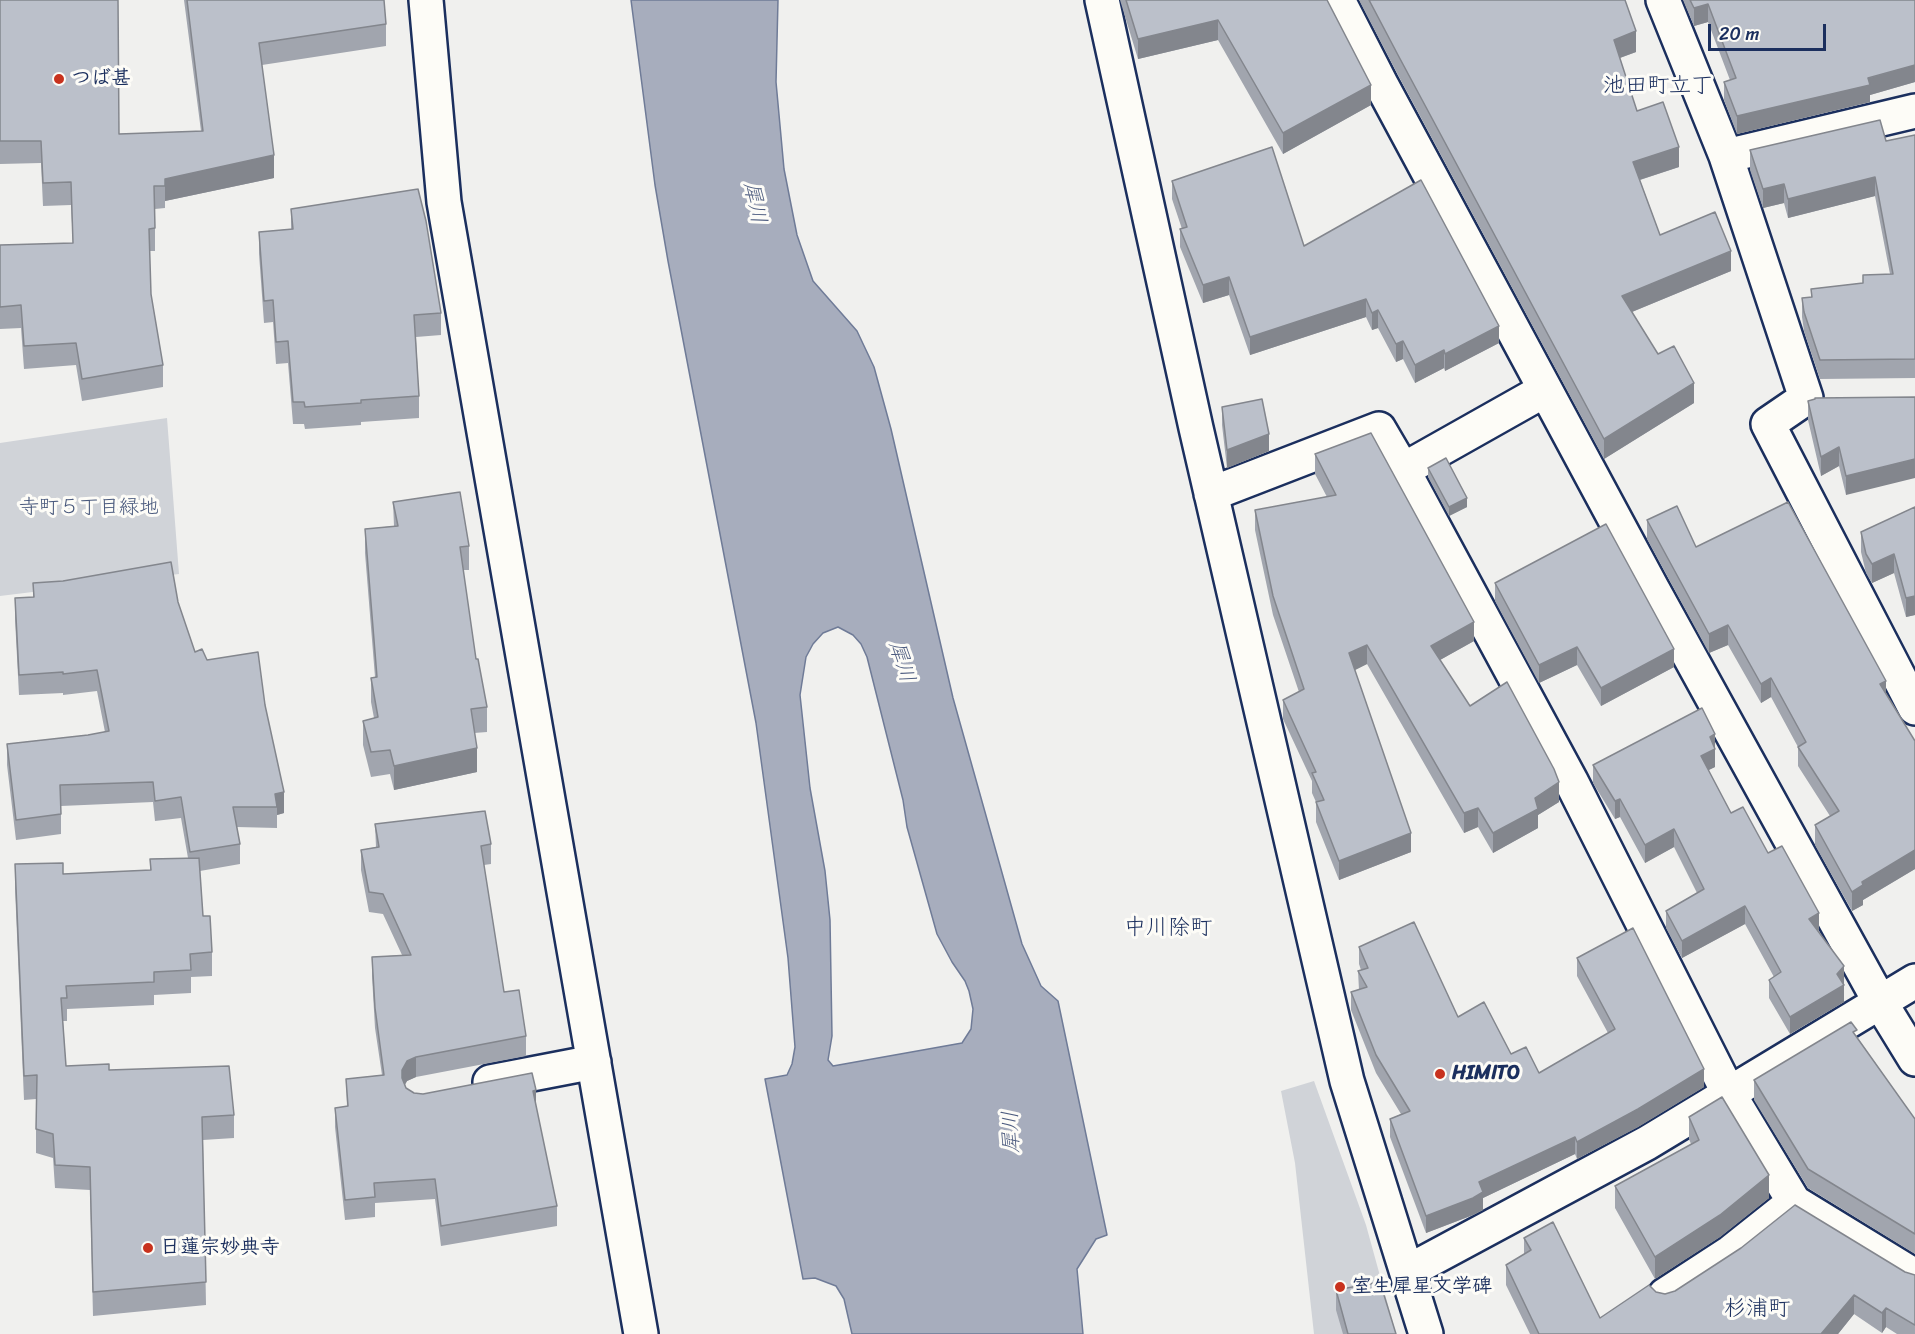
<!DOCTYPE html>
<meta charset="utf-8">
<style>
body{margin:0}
#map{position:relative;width:1915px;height:1334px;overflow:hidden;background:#f0f0ee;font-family:Sriracha,sans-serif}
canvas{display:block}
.scale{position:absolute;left:1708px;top:24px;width:118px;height:27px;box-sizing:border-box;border:3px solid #1b2f5e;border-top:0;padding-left:8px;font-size:18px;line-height:21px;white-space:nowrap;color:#1b2f5e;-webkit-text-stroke:4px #fdfcf7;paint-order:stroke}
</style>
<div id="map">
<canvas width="1915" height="1334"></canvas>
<div class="scale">20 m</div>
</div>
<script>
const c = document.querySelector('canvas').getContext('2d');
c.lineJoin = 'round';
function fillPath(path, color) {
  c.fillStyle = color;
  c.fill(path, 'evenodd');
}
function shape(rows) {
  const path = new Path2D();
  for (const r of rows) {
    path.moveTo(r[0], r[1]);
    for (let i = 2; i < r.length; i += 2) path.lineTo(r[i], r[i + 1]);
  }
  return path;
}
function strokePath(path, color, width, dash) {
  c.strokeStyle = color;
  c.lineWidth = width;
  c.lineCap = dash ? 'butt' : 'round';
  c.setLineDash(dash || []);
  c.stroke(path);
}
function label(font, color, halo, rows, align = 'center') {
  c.font = font + ' Sriracha,"Klee One",sans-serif';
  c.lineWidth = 6;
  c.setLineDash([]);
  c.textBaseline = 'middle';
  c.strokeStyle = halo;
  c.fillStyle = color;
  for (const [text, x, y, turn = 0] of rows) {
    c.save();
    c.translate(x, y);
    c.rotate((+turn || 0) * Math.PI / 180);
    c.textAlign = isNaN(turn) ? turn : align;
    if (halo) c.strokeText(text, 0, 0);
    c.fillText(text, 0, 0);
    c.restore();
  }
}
const green = shape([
 [167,418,179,574,0,596,0,443],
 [1314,1081,1366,1225,1396,1334,1314,1334,1295,1163,1281,1091]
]);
const water = shape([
 [631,0,778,0,776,82,784,169,797,235,813,281,857,331,874,367,891,429,953,698,1022,944,1041,986,1058,1001,1107,1235,1096,1239,1077,1269,1083,1334,852,1334,844,1299,836,1286,815,1278,803,1279,765,1079,787,1075,792,1064,795,1047,788,958,756,723,668,261,655,185,631,0],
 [838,627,853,635,861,644,867,657,903,800,907,827,937,934,952,962,965,981,969,991,973,1009,971,1029,962,1043,833,1066,828,1060,832,1036,830,920,825,871,810,788,800,695,806,657,813,644,823,633,838,627]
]);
const minor = shape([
 [426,0,444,202,641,1334],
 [1102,0,1196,428,1347,1081,1426,1334],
 [1338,0,1381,84,1652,588,1880,1002,1915,1059],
 [1663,0,1726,156,1806,398,1768,424,1915,708],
 [1726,156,1915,111],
 [1403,470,1571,781,1729,1094,1794,1202,1915,1276],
 [1211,494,1379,429,1403,470,1545,390],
 [490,1082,594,1062],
 [1407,1272,1647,1143,1915,981],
 [1665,1295,1731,1252,1794,1202]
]);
const wall = shape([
 [0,0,119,134,201,131,184,0,384,0,386,24,386,46,262,65,274,178,165,201,165,208,155,209,155,251,149,251,151,294,163,365,163,387,82,401,76,365,24,369,21,328,0,329,0,245,73,243,71,205,43,206,41,163,0,164],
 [1120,0,1327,0,1371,105,1283,154,1218,40,1138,59],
 [1359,0,1625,0,1636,52,1620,58,1637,111,1679,167,1640,180,1660,235,1731,271,1632,312,1658,354,1694,403,1604,459,1398,75],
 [1683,0,1915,0,1915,82,1870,95,1870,102,1737,134,1724,100,1724,82,1730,80,1708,22,1694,26],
 [1915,135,1915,378,1820,379,1804,331,1802,317,1802,298,1811,297,1811,289,1863,283,1890,274,1875,196,1788,218,1784,203,1763,208,1750,170,1750,150,1886,141],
 [1172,181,1304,246,1499,343,1445,371,1444,368,1415,383,1403,359,1396,362,1378,328,1372,330,1366,317,1250,355,1229,295,1203,303,1180,247,1180,229,1182,229,1172,199],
 [291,209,441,313,441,335,416,337,419,396,419,418,361,422,361,425,305,429,304,424,293,424,288,363,276,364,273,322,264,323,259,254,259,232,291,229],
 [1915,397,1846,495,1839,466,1821,476,1808,420,1808,401],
 [1222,407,1269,451,1227,468,1222,425],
 [1315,454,1474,641,1440,660,1470,706,1559,802,1538,815,1538,828,1493,853,1478,827,1464,833,1367,664,1355,670,1411,852,1339,880,1316,822,1316,802,1312,793,1312,781,1283,719,1283,700,1299,692,1273,615,1255,530,1255,510,1327,497,1315,474],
 [1428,468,1467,507,1449,516,1428,477],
 [393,502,469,546,469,570,463,570,476,659,487,707,487,732,474,733,477,772,394,790,390,774,371,777,363,745,363,721,374,718,371,702,371,678,375,677,365,553,365,529,394,526],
 [1915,507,1915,615,1906,617,1894,573,1872,583,1866,573,1861,552,1861,532],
 [1647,520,1696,547,1886,693,1915,741,1915,869,1863,900,1863,905,1852,911,1815,845,1815,825,1830,816,1798,766,1798,747,1771,697,1761,703,1728,645,1709,653,1647,539],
 [33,583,178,602,195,652,207,660,265,705,284,813,277,815,277,828,237,827,240,844,240,864,200,871,203,916,212,952,212,976,191,977,191,993,154,995,154,1005,67,1009,67,1021,63,1021,66,1066,109,1070,234,1115,234,1138,203,1140,206,1305,93,1316,90,1190,55,1188,53,1158,36,1153,36,1099,24,1100,15,888,15,864,63,874,150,870,150,859,188,858,181,818,155,821,153,802,61,806,61,834,16,840,7,765,7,744,88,735,105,732,97,691,63,695,63,693,19,695,15,619,15,598,33,597],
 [1495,583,1674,667,1601,706,1577,665,1539,683,1495,601],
 [1715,734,1715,767,1708,770,1731,813,1768,853,1819,930,1818,931,1844,983,1844,1002,1790,1034,1769,998,1769,980,1774,977,1745,924,1682,958,1666,928,1666,911,1697,893,1674,847,1645,863,1620,817,1615,819,1593,783,1593,765],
 [375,824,491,844,491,864,484,865,504,992,526,1036,526,1056,416,1077,407,1081,405,1085,406,1088,414,1093,536,1107,557,1206,557,1226,441,1246,435,1199,375,1203,375,1217,345,1220,335,1127,335,1108,347,1107,346,1079,382,1075,375,1028,372,976,372,957,402,955,383,914,369,912,361,870,361,850,376,847],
 [1359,947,1511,1054,1539,1073,1608,1033,1577,976,1577,958,1704,1087,1638,1127,1577,1159,1575,1154,1483,1198,1483,1210,1473,1215,1426,1233,1390,1137,1390,1119,1401,1114,1376,1073,1351,1010,1351,992,1359,990,1358,971,1361,970,1359,964],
 [1857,1037,1915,1119,1915,1254,1808,1188,1754,1100,1754,1080],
 [1689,1117,1769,1198,1720,1237,1655,1279,1615,1208,1615,1186,1691,1144,1689,1139],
 [1524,1238,1600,1318,1656,1292,1665,1294,1905,1272,1915,1275,1915,1334,1897,1334,1886,1327,1882,1333,1854,1314,1838,1334,1530,1334,1506,1285,1506,1265,1524,1254],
 [1336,1290,1396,1334,1343,1334,1336,1310]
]);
const shadedWall = shape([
 [1708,4,1708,22,1694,26,1694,8],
 [1218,20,1218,40,1138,59,1138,39],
 [1636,31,1636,52,1614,60,1614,40],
 [1915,65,1915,82,1870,95,1870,102,1737,134,1737,116],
 [1371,85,1371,105,1283,154,1283,133],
 [1679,147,1679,167,1633,182,1633,162],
 [274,155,274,178,165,201,165,179],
 [1875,177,1875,196,1788,218,1788,199],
 [1784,184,1784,203,1763,208,1763,189],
 [1731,251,1731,271,1622,316,1622,296],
 [1229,277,1229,295,1203,303,1203,285],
 [1366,299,1366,317,1250,355,1250,337],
 [1378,310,1378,328,1372,330,1372,313],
 [1499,326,1499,343,1445,371,1445,354],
 [1403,341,1403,359,1396,362,1396,344],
 [1444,350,1444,368,1415,383,1415,365],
 [1694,383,1694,403,1604,459,1604,439],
 [1269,434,1269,451,1227,468,1227,450],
 [1839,447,1839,466,1821,476,1821,457],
 [1915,459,1915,478,1846,495,1846,476],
 [1467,498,1467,507,1449,516,1449,507],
 [1894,554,1894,573,1872,583,1872,564],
 [1915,596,1915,615,1906,617,1906,598],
 [1474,622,1474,641,1431,665,1431,646],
 [1728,625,1728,645,1709,653,1709,634],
 [1367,645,1367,664,1349,673,1349,653],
 [1577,647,1577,665,1539,683,1539,665],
 [1674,649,1674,667,1601,706,1601,688],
 [1771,678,1771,697,1761,703,1761,684],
 [1886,681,1886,700,1880,684],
 [1715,734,1715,767,1701,774,1701,756,1710,737],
 [477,748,477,772,394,790,394,766],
 [1559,782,1559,802,1538,815,1538,828,1493,853,1493,833,1535,798],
 [284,792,284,813,277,815,277,807,275,794],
 [1620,799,1620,817,1615,819,1615,801],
 [1478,808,1478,827,1464,833,1464,813],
 [1674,829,1674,847,1645,863,1645,845],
 [1411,833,1411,852,1339,880,1339,861],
 [1915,850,1915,869,1863,900,1863,905,1852,911,1852,892,1862,882],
 [1745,906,1745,924,1682,958,1682,941],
 [1819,913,1819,930,1809,937,1809,919],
 [1844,966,1844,983,1843,985,1844,985,1844,1002,1790,1034,1790,1017,1837,974],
 [416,1057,416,1077,407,1081,402,1089,402,1098,402,1070,407,1061],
 [1704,1069,1704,1087,1638,1127,1577,1159,1577,1142],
 [536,1090,536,1110,533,1091],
 [1575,1137,1575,1154,1483,1198,1483,1210,1473,1215,1426,1233,1426,1216,1479,1182],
 [1769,1175,1769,1198,1720,1237,1655,1279,1655,1257],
 [1854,1295,1854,1314,1838,1334,1821,1334],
 [1886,1308,1886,1327,1882,1333,1882,1313]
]);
const building = shape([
 [0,0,118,0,119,134,203,131,187,0,384,0,386,24,259,43,274,155,165,179,165,186,154,186,155,228,149,229,151,294,163,365,82,379,76,343,24,346,21,305,0,307,0,245,73,243,71,182,43,183,41,141,0,141,0,0],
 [1126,0,1327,0,1371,85,1283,133,1218,20,1138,39,1126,0],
 [1369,0,1625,0,1636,31,1614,40,1637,111,1663,102,1679,147,1633,162,1660,235,1715,212,1731,251,1622,296,1658,354,1674,346,1694,383,1604,439,1398,55,1369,0],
 [1690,0,1915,0,1915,65,1868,78,1870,85,1737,116,1724,82,1736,78,1708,4,1694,8,1690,0],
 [1880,120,1886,141,1915,135,1915,359,1820,360,1804,312,1802,298,1812,297,1811,289,1863,283,1863,275,1893,274,1875,177,1788,199,1784,184,1763,189,1750,150,1880,120],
 [1272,147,1304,246,1421,180,1499,326,1445,354,1444,350,1415,365,1403,341,1396,344,1378,310,1372,313,1366,299,1250,337,1229,277,1203,285,1180,229,1187,227,1172,181,1272,147],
 [418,189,426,221,441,313,414,315,419,396,361,400,361,403,305,407,304,402,293,402,288,341,276,342,273,300,264,301,259,232,293,229,291,209,418,189],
 [1915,397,1915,459,1846,476,1839,447,1821,457,1808,401,1815,399,1815,398,1915,397],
 [1262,399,1269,434,1227,450,1222,407,1262,399],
 [1371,433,1474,622,1431,646,1470,706,1507,682,1554,769,1559,782,1535,798,1538,809,1493,833,1478,808,1464,813,1367,645,1349,653,1411,833,1339,861,1316,802,1324,800,1312,773,1316,772,1283,700,1304,689,1273,596,1255,510,1336,495,1315,454,1371,433],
 [1446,458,1467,498,1449,507,1428,468,1446,458],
 [460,492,469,546,460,547,476,659,478,659,487,707,471,709,477,748,394,766,390,750,371,752,363,721,378,717,371,678,377,677,365,529,398,526,393,502,460,492],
 [1788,502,1886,681,1880,684,1915,741,1915,850,1862,882,1863,885,1852,892,1815,825,1839,811,1798,747,1806,742,1771,678,1761,684,1728,625,1709,634,1647,520,1677,506,1696,547,1788,502],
 [1915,507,1915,596,1906,598,1894,554,1872,564,1866,554,1861,532,1915,507],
 [1606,524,1674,649,1601,688,1577,647,1539,665,1495,583,1606,524],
 [171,562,178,602,195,652,202,649,207,660,258,652,265,705,284,792,275,794,277,807,233,807,240,844,190,852,181,797,155,801,153,782,60,785,61,814,16,820,7,744,88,735,109,731,97,670,63,674,63,672,19,675,15,598,34,597,33,583,63,581,171,562],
 [1702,708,1715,734,1710,737,1715,749,1701,756,1731,813,1743,807,1768,853,1782,846,1819,913,1809,919,1844,966,1837,974,1844,985,1790,1017,1769,980,1781,972,1745,906,1682,941,1666,911,1704,889,1674,829,1645,845,1620,799,1615,801,1593,765,1702,708],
 [485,811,491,844,481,846,504,992,519,990,526,1036,416,1057,407,1061,402,1070,402,1078,406,1088,414,1093,423,1094,532,1073,536,1090,533,1091,557,1206,441,1226,435,1179,374,1183,375,1197,345,1200,335,1108,348,1106,346,1079,384,1075,375,1008,372,957,411,955,383,894,369,892,361,850,379,847,375,824,485,811],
 [199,858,203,916,210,916,212,952,190,954,191,970,154,972,154,982,66,986,67,998,61,998,66,1066,109,1064,109,1070,229,1066,234,1115,202,1117,206,1282,93,1292,90,1167,55,1165,53,1134,36,1129,37,1075,24,1076,15,864,63,863,63,874,151,870,150,859,199,858],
 [1414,922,1458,1017,1484,1002,1511,1054,1526,1047,1539,1073,1615,1029,1577,958,1633,928,1704,1069,1638,1109,1577,1142,1575,1137,1479,1182,1483,1192,1473,1198,1426,1216,1390,1119,1410,1111,1376,1055,1351,992,1367,987,1358,971,1368,968,1359,947,1414,922],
 [1851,1022,1857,1030,1853,1032,1915,1119,1915,1234,1808,1169,1754,1080,1851,1022],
 [1722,1097,1769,1175,1720,1215,1655,1257,1615,1186,1699,1140,1689,1117,1722,1097],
 [1795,1205,1905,1272,1915,1275,1915,1325,1886,1308,1882,1313,1854,1295,1821,1334,1539,1334,1506,1265,1531,1250,1524,1238,1553,1222,1600,1318,1649,1285,1656,1292,1665,1294,1675,1291,1741,1248,1795,1205],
 [1380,1282,1396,1334,1348,1334,1336,1290,1380,1282]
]);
const markers = [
 [59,79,6,"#c8321e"],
 [1440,1074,6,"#c8321e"],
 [148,1248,6,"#c8321e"],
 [1340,1287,6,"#c8321e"]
];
const poiNames = [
 ["つば甚",71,79],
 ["HIMITO",1452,1074],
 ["日蓮宗妙典寺",160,1248],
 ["室生犀星文学碑",1352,1287]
];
const parkNames = [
 ["寺町５丁目緑地",89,508]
];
const waterNames = [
 ["犀川",754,203,78],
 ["犀川",901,662,73],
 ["犀川",1012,1132,-92]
];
const quarterNames = [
 ["池田町立丁",1658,86],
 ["中川除町",1168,928],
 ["杉浦町",1757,1309]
];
fillPath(green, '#d0d3d8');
fillPath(water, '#a7adbd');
strokePath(water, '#6f7b97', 1.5);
strokePath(minor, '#1b2f5e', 38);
strokePath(minor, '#fdfcf7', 33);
fillPath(wall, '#a1a5ae');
fillPath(shadedWall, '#83868d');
fillPath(building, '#bbc0ca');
strokePath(building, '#83868d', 1.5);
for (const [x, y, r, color] of markers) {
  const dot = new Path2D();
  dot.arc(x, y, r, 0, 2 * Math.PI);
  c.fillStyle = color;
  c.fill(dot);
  strokePath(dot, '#fdfcf7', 2);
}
label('bold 20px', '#1b2f5e', '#fdfcf7', poiNames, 'left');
label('20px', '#48587c', '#fdfcf7', parkNames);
label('italic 21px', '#4c5b7f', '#fdfcf7', waterNames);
label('22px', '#1b2f5e', '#fdfcf7', quarterNames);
</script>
